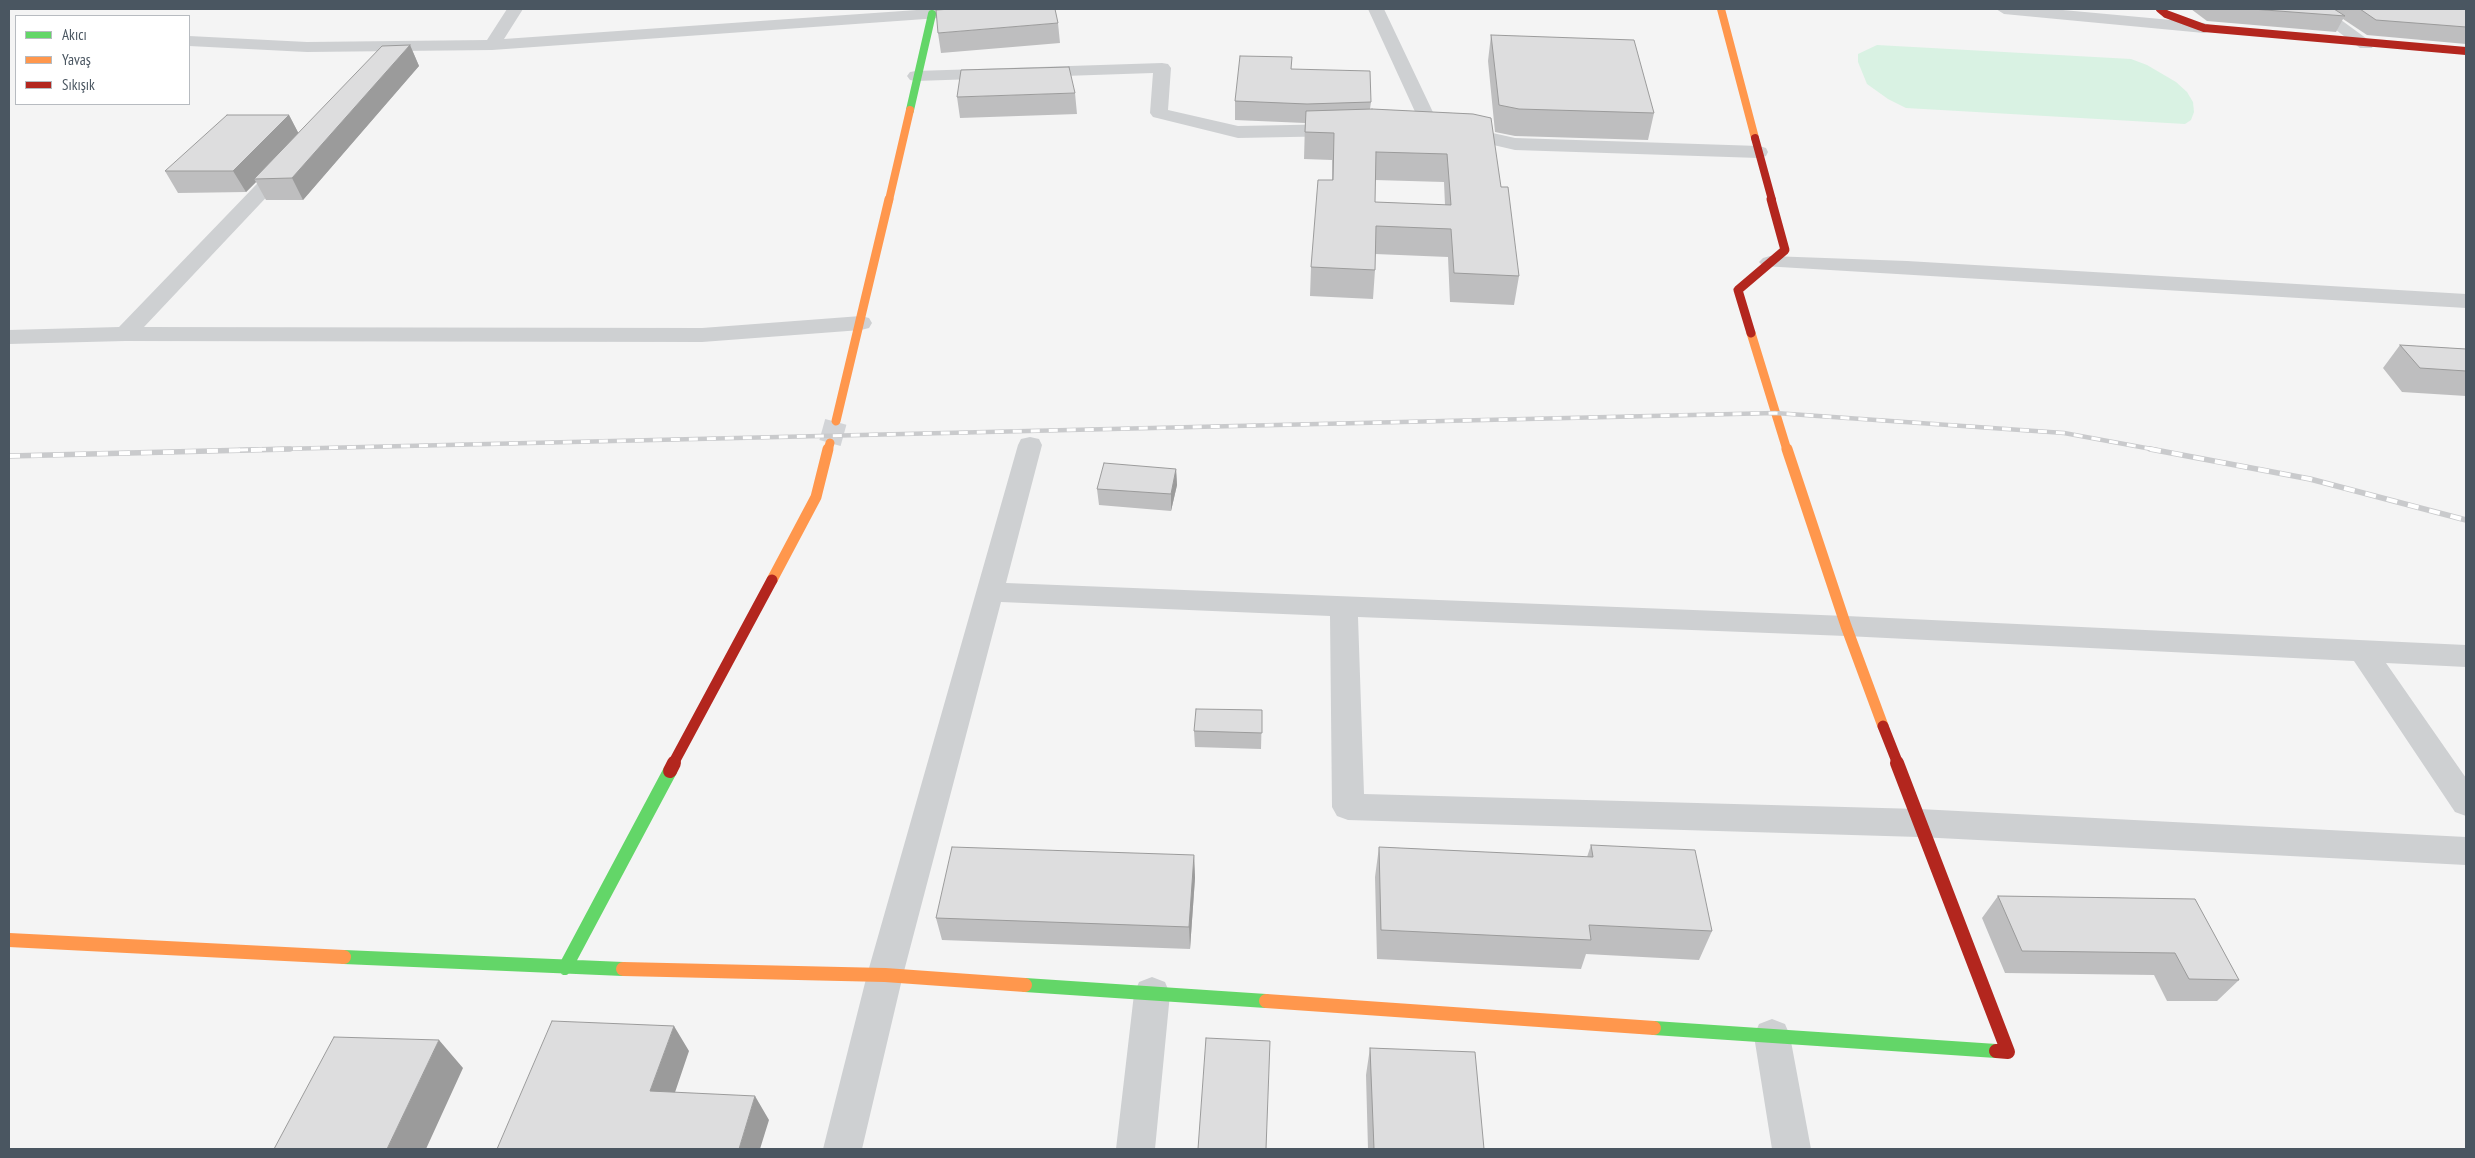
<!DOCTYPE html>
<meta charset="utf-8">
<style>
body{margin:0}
#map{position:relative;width:2475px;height:1158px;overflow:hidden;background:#f4f4f4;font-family:"PT Sans Narrow",sans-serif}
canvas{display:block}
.frame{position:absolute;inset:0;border:10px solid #4a5661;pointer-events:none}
.legend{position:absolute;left:15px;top:15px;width:175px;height:90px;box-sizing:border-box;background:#fff;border:1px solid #b7bbc0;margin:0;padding:6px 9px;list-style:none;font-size:15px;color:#4a5661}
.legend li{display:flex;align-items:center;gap:10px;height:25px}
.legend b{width:25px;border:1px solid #b7bbc0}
</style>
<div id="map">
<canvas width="2475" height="1158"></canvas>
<div class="frame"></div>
<ul class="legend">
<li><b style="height:6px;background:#63d668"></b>Akıcı</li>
<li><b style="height:6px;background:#ff974d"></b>Yavaş</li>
<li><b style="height:6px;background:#b3261e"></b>Sıkışık</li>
</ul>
</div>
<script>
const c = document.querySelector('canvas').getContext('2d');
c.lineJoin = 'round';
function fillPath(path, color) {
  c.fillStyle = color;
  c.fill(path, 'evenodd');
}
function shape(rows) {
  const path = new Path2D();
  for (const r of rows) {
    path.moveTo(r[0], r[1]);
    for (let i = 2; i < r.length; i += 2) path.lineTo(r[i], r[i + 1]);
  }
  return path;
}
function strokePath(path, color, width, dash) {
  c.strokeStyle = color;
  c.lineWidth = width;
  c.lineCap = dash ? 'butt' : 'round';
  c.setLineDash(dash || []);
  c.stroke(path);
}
const green = shape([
 [1877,45,2131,59,2147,65,2176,82,2187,92,2193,102,2194,112,2191,120,2185,124,1906,108,1888,99,1867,84,1858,62,1858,54]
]);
const secondaryTunnel = shape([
 [830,443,836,421]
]);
const street = shape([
 [507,9,523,9,504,39,931,9,1003,9,995,14,492,50,307,52,189,46,189,36,307,42,487,40,507,9],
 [1368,9,1384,9,1440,127,1437,131,1431,133,1425,131,1422,127,1368,9],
 [1996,9,2052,9,2204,23,2210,25,2212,28,2210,31,2204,33,2004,14,1996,9],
 [2308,9,2326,9,2374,44,2372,48,2360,48,2308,9],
 [1162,63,1168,64,1171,68,1168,110,1238,126,1342,124,1349,126,1351,130,1349,134,1342,136,1238,138,1153,117,1150,113,1153,73,916,81,910,80,907,76,910,72,916,71,1162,63],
 [1457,125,1515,138,1759,146,1766,148,1768,152,1766,156,1759,158,1515,150,1450,135,1448,131,1450,127,1457,125],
 [286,159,293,161,296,165,293,169,144,327,702,328,861,316,869,318,872,323,869,328,861,330,702,342,125,341,9,344,9,330,119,327,279,161,286,159],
 [1770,256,1907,261,2466,294,2466,308,1763,266,1759,262,1763,258,1770,256],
 [1030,437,1039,439,1042,445,1006,583,1846,616,2466,645,2466,667,2386,663,2466,778,2466,816,2455,812,2354,661,1846,636,1358,617,1364,794,1919,809,2466,837,2466,865,1919,837,1348,820,1337,816,1332,807,1330,616,1001,602,903,975,862,1149,823,1149,867,975,1018,445,1021,439,1030,437],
 [1152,977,1165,982,1170,994,1155,1149,1116,1149,1134,994,1139,982,1152,977],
 [1772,1019,1785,1024,1790,1036,1811,1149,1772,1149,1754,1036,1759,1024,1772,1019]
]);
const fastFar1 = shape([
 [910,110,932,14]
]);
const fast = shape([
 [344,957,623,969],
 [565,968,670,771],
 [1025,985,1266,1001],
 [1654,1028,1996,1051]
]);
const slowFar3 = shape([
 [1721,9,1755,138],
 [889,200,910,110]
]);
const slowFar2 = shape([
 [1751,333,1787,450],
 [836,421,889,199],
 [828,450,830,443]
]);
const slowFar1 = shape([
 [1787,449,1846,626,1883,726],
 [772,580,816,497,828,449]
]);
const slow = shape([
 [9,940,344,957],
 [623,969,885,975,1025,985],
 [1266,1001,1654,1028]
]);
const jamFar3 = shape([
 [2160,9,2166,14,2204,28,2466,51],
 [1755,138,1772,200]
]);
const jamFar2 = shape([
 [1751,333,1738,290,1785,250,1771,199]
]);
const jamFar1 = shape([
 [1883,726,1898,764],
 [673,764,772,580]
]);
const jam = shape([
 [1897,763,2008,1052,1996,1051],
 [670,771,674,763]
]);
const railFar1 = shape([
 [239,450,1775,413,2064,433,2157,450]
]);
const rail = shape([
 [2150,449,2310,479,2466,520],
 [9,456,290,449]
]);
const wall = shape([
 [2191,9,2466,9,2466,44,2367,35,2343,19,2336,32,2207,21],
 [1058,23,1060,43,941,53,938,33],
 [1491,35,1654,113,1648,140,1515,136,1495,132,1488,61],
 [410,45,419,66,303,200,266,200,256,182,246,192,178,193,165,171,289,115,298,133],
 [1291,69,1371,102,1370,109,1473,114,1501,187,1519,276,1514,305,1450,302,1448,257,1375,254,1375,270,1373,299,1310,296,1311,267,1332,180,1332,160,1304,159,1305,123,1235,120,1235,101],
 [1375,180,1444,182,1445,205,1375,202],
 [1075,93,1077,114,960,118,957,97],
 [2400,345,2466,349,2466,396,2402,392,2383,368],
 [1176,469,1177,485,1171,511,1099,505,1097,489],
 [1262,710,1261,749,1195,747,1194,731],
 [1591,845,1712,931,1699,960,1586,954,1581,969,1377,959,1375,877,1379,847,1587,857],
 [1194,855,1195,878,1190,949,942,940,936,918],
 [1998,896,2195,899,2239,980,2217,1001,2167,1001,2154,975,2005,973,1982,918],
 [1370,1048,1484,1149,1368,1149,1366,1075]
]);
const shadedWall = shape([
 [589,9,609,9,589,10],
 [410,45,419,66,303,200,292,178],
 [289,115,300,136,254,179,256,182,246,192,233,171],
 [1176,469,1177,485,1171,511,1171,494],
 [1194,855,1195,878,1190,949,1189,927],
 [674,1026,689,1051,667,1116,650,1091],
 [439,1040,463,1068,426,1149,387,1149],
 [755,1096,769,1120,760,1149,739,1149]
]);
const building = shape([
 [952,9,1055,9,1058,23,938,33,936,10,952,9],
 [2252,9,2334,9,2345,16,2252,9],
 [2360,9,2466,9,2466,27,2376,20,2360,9],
 [1491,35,1634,40,1654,113,1519,109,1499,105,1491,35],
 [410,45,292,178,254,179,382,46,410,45],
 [1240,56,1292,57,1291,69,1370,71,1371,102,1307,104,1235,101,1240,56],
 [1069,67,1075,93,957,97,961,70,1069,67],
 [1372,109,1473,114,1491,118,1501,187,1508,187,1519,276,1454,273,1451,229,1376,226,1375,270,1311,267,1318,180,1333,180,1334,133,1305,132,1306,111,1372,109],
 [1376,152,1447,154,1451,205,1375,202,1376,152],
 [227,115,289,115,233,171,165,171,227,115],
 [2400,345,2466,349,2466,371,2420,368,2400,345],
 [1104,463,1176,469,1171,494,1097,489,1104,463],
 [1196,709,1262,710,1262,733,1194,731,1196,709],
 [1591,845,1695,850,1712,931,1589,925,1591,940,1381,930,1379,847,1593,857,1591,845],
 [952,847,1194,855,1189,927,936,918,952,847],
 [1998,896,2195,899,2239,980,2189,979,2175,953,2022,951,1998,896],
 [552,1021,674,1026,650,1091,755,1096,739,1149,497,1149,552,1021],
 [334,1037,439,1040,387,1149,274,1149,334,1037],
 [1206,1038,1270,1041,1266,1149,1198,1149,1206,1038],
 [1370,1048,1475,1052,1484,1149,1374,1149,1370,1048]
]);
fillPath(green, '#d9f2e3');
strokePath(secondaryTunnel, '#d2d4d7', 22, [22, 11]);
fillPath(street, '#ced0d2');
strokePath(fastFar1, '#63d668', 8);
strokePath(fast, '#63d668', 14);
strokePath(slowFar3, '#ff974d', 8);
strokePath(slowFar2, '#ff974d', 9);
strokePath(slowFar1, '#ff974d', 11);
strokePath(slow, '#ff974d', 14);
strokePath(jamFar3, '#b3261e', 8);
strokePath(jamFar2, '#b3261e', 9);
strokePath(jamFar1, '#b3261e', 11);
strokePath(jam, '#b3261e', 14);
strokePath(railFar1, '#c9cacc', 4.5);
strokePath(rail, '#c9cacc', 5.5);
strokePath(railFar1, '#fff', 3, [9]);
strokePath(rail, '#fff', 4, [11]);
fillPath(wall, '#bebebf');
fillPath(shadedWall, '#9b9b9b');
fillPath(building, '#ddddde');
strokePath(building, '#9b9b9b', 1);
</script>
